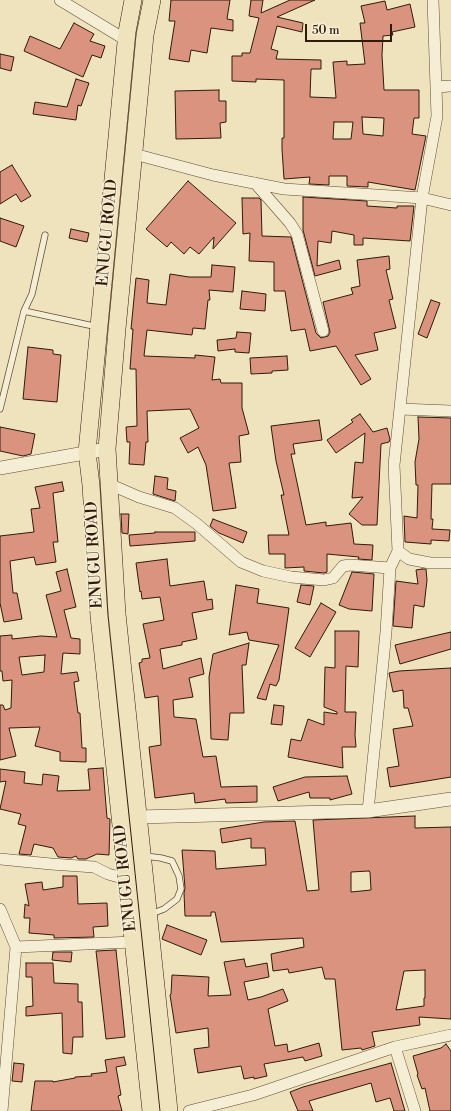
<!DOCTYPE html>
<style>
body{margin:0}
#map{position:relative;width:451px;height:1111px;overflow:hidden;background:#efe3bd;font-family:"Libre Bodoni",serif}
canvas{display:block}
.scale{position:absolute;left:305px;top:24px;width:87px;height:18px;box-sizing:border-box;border:2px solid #301a0a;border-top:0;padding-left:5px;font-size:12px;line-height:14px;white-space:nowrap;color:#301a0a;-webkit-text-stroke:3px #f5edd4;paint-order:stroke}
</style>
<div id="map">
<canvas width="451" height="1111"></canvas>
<div class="scale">50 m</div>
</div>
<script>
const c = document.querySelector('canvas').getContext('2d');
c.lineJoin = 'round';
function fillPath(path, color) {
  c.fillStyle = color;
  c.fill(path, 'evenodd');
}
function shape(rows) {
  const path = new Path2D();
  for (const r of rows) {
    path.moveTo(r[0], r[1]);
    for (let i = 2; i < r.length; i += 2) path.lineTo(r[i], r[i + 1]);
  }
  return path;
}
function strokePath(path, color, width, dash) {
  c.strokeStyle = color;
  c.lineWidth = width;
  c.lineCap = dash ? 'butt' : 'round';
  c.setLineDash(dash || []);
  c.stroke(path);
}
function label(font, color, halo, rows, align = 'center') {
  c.font = font + ' "Libre Bodoni",serif';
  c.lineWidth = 3;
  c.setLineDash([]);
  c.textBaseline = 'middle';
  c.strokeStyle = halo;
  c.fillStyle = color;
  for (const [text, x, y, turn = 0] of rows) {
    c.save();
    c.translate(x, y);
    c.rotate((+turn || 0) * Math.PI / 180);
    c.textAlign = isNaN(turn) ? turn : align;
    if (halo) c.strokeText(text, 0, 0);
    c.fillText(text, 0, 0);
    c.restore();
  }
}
const building = shape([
 [171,0,230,0,227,19,233,20,233,31,211,28,207,53,191,50,189,62,169,59,175,21,169,21,171,0],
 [251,0,263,0,261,13,290,0,315,0,277,17,303,23,302,32,277,26,271,49,278,51,276,59,321,60,321,69,311,69,310,97,336,98,333,62,347,61,347,65,365,64,360,23,365,23,361,6,385,1,387,10,410,4,415,27,392,32,393,35,383,36,382,55,384,90,419,90,419,118,414,118,412,134,426,136,415,190,368,182,368,187,347,186,347,176,329,176,329,185,309,184,310,177,284,179,282,149,282,138,284,138,284,80,256,79,256,82,232,81,232,56,242,56,242,53,250,53,259,18,249,16,251,0],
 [362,117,384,118,383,136,363,134,362,117],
 [334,122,353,122,351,139,333,139,334,122],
 [74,23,94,34,90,41,105,46,101,58,92,55,83,77,24,51,30,36,60,49,74,23],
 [0,54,14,57,11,71,0,68,0,54],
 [76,79,89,83,81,106,78,105,76,120,33,114,35,102,67,107,76,79],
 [219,90,219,101,226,101,226,122,220,123,221,138,176,139,175,91,219,90],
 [12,165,31,196,21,202,16,194,0,204,0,172,12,165],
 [188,181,236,223,213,249,214,237,199,254,190,247,184,254,171,242,167,247,146,229,188,181],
 [303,197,367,201,367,206,397,208,397,206,414,206,410,241,363,238,363,245,354,245,354,235,332,231,331,243,318,241,317,266,339,260,341,269,315,276,303,230,303,197],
 [242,198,259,198,261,200,262,236,291,237,316,333,321,338,328,336,330,332,323,302,353,294,351,288,360,286,357,260,389,256,390,269,386,270,393,299,389,300,396,328,374,333,378,350,355,355,371,379,361,385,336,346,310,351,305,329,291,331,285,291,274,291,274,262,249,261,250,233,243,234,242,198],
 [0,218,24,226,16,247,0,241,0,218],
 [71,229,89,233,87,242,69,238,71,229],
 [212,265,235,267,233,292,209,290,210,300,208,300,205,329,193,328,192,335,147,330,144,356,195,358,195,355,215,357,212,380,220,379,221,383,242,383,242,408,249,434,239,436,241,462,229,463,236,508,213,511,206,465,198,447,188,453,180,438,199,428,190,409,147,411,148,442,146,442,144,465,129,464,130,442,127,442,126,427,137,426,136,369,130,369,133,329,131,329,136,278,149,280,147,303,166,305,170,274,189,277,211,277,212,265],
 [242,291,266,294,265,311,240,309,242,291],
 [431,300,440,303,427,338,418,334,431,300],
 [237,332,251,333,249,353,235,352,235,349,218,351,217,340,236,338,237,332],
 [28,347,53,350,53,354,61,355,57,402,23,399,28,347],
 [287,356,288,370,272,371,272,373,251,374,250,358,287,356],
 [360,414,373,432,387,428,390,439,389,442,381,444,377,525,362,525,349,514,363,497,352,498,355,462,363,463,365,433,336,453,327,440,353,422,351,420,360,414],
 [418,417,451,418,451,484,432,484,431,519,433,519,432,529,450,530,449,541,431,540,431,544,405,542,404,516,417,518,418,485,416,485,415,462,419,439,418,417],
 [319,420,322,440,293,444,295,454,291,454,306,525,326,522,326,526,351,523,354,544,373,545,372,560,358,559,359,557,327,554,327,572,324,573,304,571,304,567,285,568,285,554,269,554,268,535,289,535,281,495,284,495,276,461,271,426,319,420],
 [0,427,35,434,31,454,23,456,0,451,0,427],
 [155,476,168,478,167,489,176,491,175,501,153,494,155,476],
 [62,482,64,491,53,493,58,542,53,542,56,562,36,565,34,557,10,561,13,593,17,593,22,619,4,622,0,603,0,536,34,532,31,509,40,508,35,487,62,482],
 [121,514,129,514,128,534,122,533,121,514],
 [213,519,247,532,243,543,219,533,210,526,213,519],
 [155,532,195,532,195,541,130,546,129,535,155,533,155,532],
 [167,559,170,586,204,581,207,600,212,599,213,609,192,613,197,639,182,642,182,645,160,649,163,669,201,658,204,674,189,678,193,697,173,700,174,717,196,719,203,757,216,756,221,787,257,786,257,802,226,803,225,799,195,803,194,793,155,798,149,747,161,745,158,696,145,698,139,663,142,662,142,659,150,658,143,624,164,620,160,597,142,599,141,591,140,592,136,563,167,559],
 [67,569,76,607,64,610,71,638,80,639,80,654,63,653,61,674,77,672,79,681,74,682,78,713,80,713,82,748,86,748,86,762,60,761,60,752,35,746,40,727,9,728,16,756,0,760,0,705,3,705,5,710,11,708,12,680,3,681,2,671,0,671,0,636,12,635,12,639,41,636,57,637,46,595,61,591,56,572,67,569],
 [45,655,44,672,22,675,19,657,45,655],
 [422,569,426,569,427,580,424,607,414,605,412,628,393,626,396,581,418,584,416,570,422,569],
 [352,572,374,574,372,611,349,609,339,605,352,572],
 [236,585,259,589,257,603,289,608,279,680,276,686,270,684,266,700,257,698,279,645,249,640,247,632,229,635,236,585],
 [301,585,314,586,310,605,297,602,301,585],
 [321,603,336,612,310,657,295,648,321,603],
 [335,631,359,631,358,667,346,666,345,712,356,712,355,735,356,747,342,747,343,768,288,757,291,739,301,741,308,719,324,725,324,712,337,714,337,712,324,707,325,667,335,668,335,631],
 [451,632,451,649,400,664,395,645,451,632],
 [249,643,246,665,242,665,244,713,230,713,228,740,211,739,209,677,213,654,249,643],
 [451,668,451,777,390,787,387,768,399,766,393,729,413,726,408,708,404,708,403,690,393,692,389,673,399,671,451,668],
 [274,705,284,706,282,725,271,724,274,705],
 [103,768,107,818,110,819,109,855,97,854,86,859,78,859,76,856,71,858,58,857,53,848,34,844,31,855,19,854,26,826,18,824,21,814,0,809,6,781,0,782,0,769,25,772,24,783,42,785,43,774,59,776,57,791,90,790,88,769,103,768],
 [347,776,352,794,330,800,330,798,310,798,309,792,278,801,273,787,305,777,347,776],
 [415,816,415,828,451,827,451,1019,419,1017,420,1025,372,1032,375,1046,362,1050,361,1048,342,1050,335,979,325,979,322,967,289,973,288,969,273,971,271,954,304,947,303,938,221,942,215,912,211,912,211,916,185,916,184,893,185,888,182,850,215,851,216,869,266,865,265,848,251,848,251,838,222,843,220,829,264,822,295,821,307,891,319,890,313,820,415,816],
 [369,871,370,872,371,890,351,892,351,872,369,871],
 [425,970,425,998,424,998,424,1006,396,1010,404,971,425,970],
 [63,876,77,876,78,904,107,903,108,926,93,927,94,937,54,938,54,935,29,933,30,918,24,918,25,904,29,906,25,884,42,882,43,890,63,887,63,876],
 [167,925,207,940,201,955,162,939,167,925],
 [116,950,125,1037,106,1039,96,951,116,950],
 [53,952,72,952,71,962,52,960,53,952],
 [244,959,246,967,267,963,269,977,244,982,248,1000,261,997,283,989,288,1001,268,1009,275,1046,287,1044,288,1052,319,1043,322,1056,305,1061,303,1057,264,1064,267,1076,254,1079,254,1077,244,1079,241,1066,198,1073,194,1049,209,1047,208,1028,176,1033,170,995,171,994,172,975,209,977,208,996,231,995,224,962,244,959],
 [26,963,53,963,54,983,78,984,78,1002,82,1002,83,1037,73,1037,72,1054,63,1053,62,1013,26,1016,26,1007,33,1006,32,977,26,977,26,963],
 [446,1044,451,1051,451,1111,430,1111,425,1088,422,1089,417,1075,418,1074,413,1056,441,1048,446,1044],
 [124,1057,126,1065,116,1067,121,1095,118,1096,122,1111,31,1111,35,1081,53,1081,53,1082,75,1078,75,1077,92,1076,91,1074,107,1072,105,1060,124,1057],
 [14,1063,24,1064,22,1082,12,1081,14,1063],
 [391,1063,405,1111,394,1111,390,1098,376,1102,371,1083,309,1101,313,1111,298,1111,290,1092,303,1087,391,1063]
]);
const service = shape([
 [24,311,98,327],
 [0,409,24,311,32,294,45,235],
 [145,856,161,858,172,861,179,876,181,889,177,899,164,909,151,914]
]);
const minor = shape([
 [60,0,126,40],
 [436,87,451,86],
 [134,154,213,175,284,189,422,198,451,205],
 [255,183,290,223,297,234,323,331],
 [400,409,451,411],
 [109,484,139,497,175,508,197,524,241,562,263,571,291,577,324,580,333,578,343,566,350,565,390,568],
 [398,551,409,559,430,563,451,563],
 [368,811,386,632,390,568,398,551,394,465,422,198,437,116,433,0],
 [0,859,51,864,94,867,108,874,126,879],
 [0,909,16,947,2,1111],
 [16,947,133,942],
 [395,1047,415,1111],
 [189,1111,253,1095,395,1047,451,1035]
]);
const tertiary = shape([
 [0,468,107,449],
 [138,817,368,811,451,799]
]);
const primary = shape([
 [133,0,127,32,87,452,91,485,99,616,151,1111],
 [152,0,145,35,117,329,107,449,117,614,169,1111]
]);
const streetNames = [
 ["ENUGU ROAD",108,233,-85],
 ["ENUGU ROAD",95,555,-93],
 ["ENUGU ROAD",126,878,-96]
];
fillPath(building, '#d9937e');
strokePath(building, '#301a0a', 1);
strokePath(service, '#604c37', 7);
strokePath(minor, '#604c37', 12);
strokePath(tertiary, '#604c37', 14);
strokePath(primary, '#301a0a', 18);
strokePath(service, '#f5edd4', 5.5);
strokePath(minor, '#f5edd4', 11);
strokePath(tertiary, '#f5edd4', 13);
strokePath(primary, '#efe3bd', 17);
label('16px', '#301a0a', '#f5edd4', streetNames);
</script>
